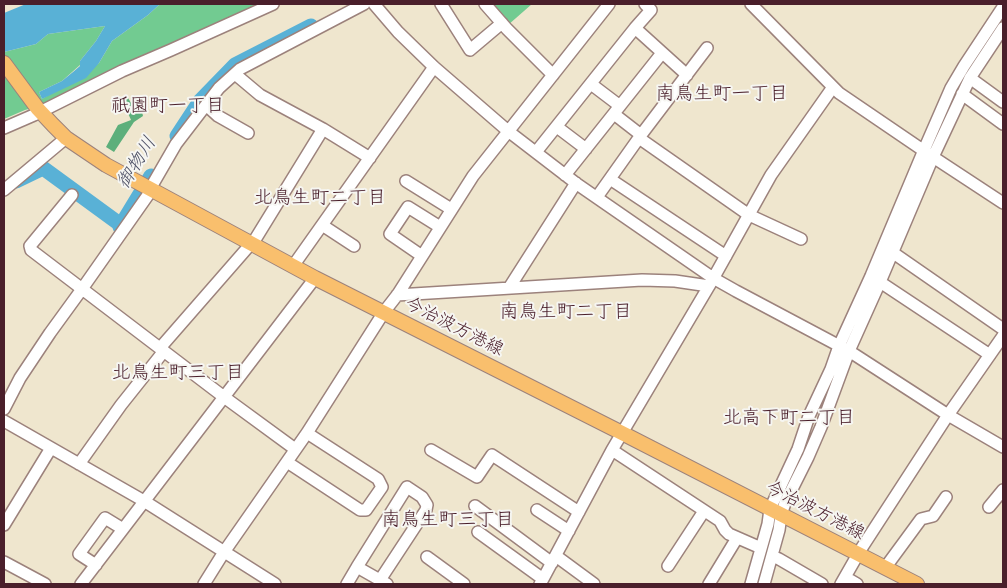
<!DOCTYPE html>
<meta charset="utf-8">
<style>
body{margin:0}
#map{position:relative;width:1007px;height:588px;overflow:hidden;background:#efe6ce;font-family:"Balsamiq Sans",sans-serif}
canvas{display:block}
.frame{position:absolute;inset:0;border:5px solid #4a1f2b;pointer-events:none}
</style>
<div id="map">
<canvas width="1007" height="588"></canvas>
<div class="frame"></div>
</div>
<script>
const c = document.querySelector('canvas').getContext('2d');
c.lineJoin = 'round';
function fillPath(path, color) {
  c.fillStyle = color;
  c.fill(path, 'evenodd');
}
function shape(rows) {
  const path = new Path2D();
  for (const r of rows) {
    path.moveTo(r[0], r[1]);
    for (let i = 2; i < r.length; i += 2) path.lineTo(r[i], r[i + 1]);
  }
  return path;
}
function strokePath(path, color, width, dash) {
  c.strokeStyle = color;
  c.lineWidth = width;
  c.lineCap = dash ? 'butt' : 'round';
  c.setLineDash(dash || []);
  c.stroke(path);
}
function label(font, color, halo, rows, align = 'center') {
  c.font = font + ' "Balsamiq Sans","Klee One",sans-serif';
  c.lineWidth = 4;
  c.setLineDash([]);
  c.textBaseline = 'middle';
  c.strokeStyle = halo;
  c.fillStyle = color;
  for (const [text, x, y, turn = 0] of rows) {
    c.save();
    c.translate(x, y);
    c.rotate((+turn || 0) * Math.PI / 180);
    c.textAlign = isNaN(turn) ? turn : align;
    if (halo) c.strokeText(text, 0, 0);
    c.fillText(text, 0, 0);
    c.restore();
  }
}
const green = shape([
 [160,4,266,4,46,104,25,110,4,119,4,52,36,44,48,34,105,26,96,41,80,61,80,65,62,81,39,92,42,99,99,63,112,41,148,15],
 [490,4,532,4,508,25]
]);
const forest = shape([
 [128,98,133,106,140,103,143,116,134,122,114,152,106,147,118,125,131,120,124,104,113,108,114,105]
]);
const water = shape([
 [26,4,160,4,148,15,112,41,99,63,86,78,42,99,39,92,62,81,73,72,80,66,80,61,96,41,105,26,48,34,36,44,4,52,4,13]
]);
const river = shape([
 [177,136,200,101,235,65,311,26],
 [16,181,43,168,121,225],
 [120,227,151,176]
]);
const minor = shape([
 [374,4,398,32,434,67,508,131,577,184,713,278,736,291,849,351,948,415,1003,447],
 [441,4,470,50,502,23],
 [485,4,507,29,553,75],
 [751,4,839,93,933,157,1003,203],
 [635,28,651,10,645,4],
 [235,74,260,95,323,129,370,158],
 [970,78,1003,102],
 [591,84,620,106],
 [962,94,1003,124],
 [206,105,218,116,248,133],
 [614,114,641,135],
 [557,127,586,149],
 [4,128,34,115,122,71,171,50,273,4],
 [639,138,749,215,801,239],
 [536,152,635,28,687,75],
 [565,175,662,53],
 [610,179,726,256],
 [406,181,451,209],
 [4,190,66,138],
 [72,195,30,246,31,250,224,397,295,449],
 [597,197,641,135,707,48],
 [322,225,354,246],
 [892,252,1003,329],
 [422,256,390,234,408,207,440,227],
 [293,266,434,67],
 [880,282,990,355],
 [509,288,576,183],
 [397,295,642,280,675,281,709,286],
 [160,348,256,238,323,129],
 [4,409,20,378,50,333,82,289,148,195,150,189,176,144,219,88,240,69,364,4],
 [4,421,144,501,275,584],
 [431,450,477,477,492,455,579,512],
 [612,450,720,521,725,530,729,534,761,548],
 [287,462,360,510,366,510,382,487,378,479,307,433],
 [79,464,121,405,164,351],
 [475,506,552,563],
 [989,507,1003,490],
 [537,510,569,531],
 [4,525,51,448],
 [478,532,543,579],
 [556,556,594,584],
 [772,556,779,559,822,584],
 [427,557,464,584],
 [4,562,45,584],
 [96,565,79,554,105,518,123,529],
 [668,566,704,511],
 [357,567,407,487,422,497,427,505,426,510,380,580],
 [885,568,921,519,933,516,946,497],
 [845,577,857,584],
 [81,584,315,278],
 [204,584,224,552,307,433,384,312,398,294,473,176,609,4],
 [347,584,357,567,387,584],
 [540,584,543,579,612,450,709,286,771,175,833,87],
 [709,584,737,538],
 [751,584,768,524,770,509,798,449,809,416,831,369,839,346,871,276,924,150,951,88,964,66,1003,7],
 [764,584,779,530,781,515,785,503,808,457,821,427,849,351,880,282,933,157,970,78,1003,28],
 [841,584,861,549,948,415,1003,336]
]);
const major = shape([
 [4,63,38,109,53,125,66,138,106,165,315,278,622,433,917,584]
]);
const streetNames = [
 ["今治波方港線",454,327,27],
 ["今治波方港線",815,511,27]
];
const neighbourhoodNames = [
 ["南鳥生町一丁目",722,94],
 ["祇園町一丁目",168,106],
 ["北鳥生町二丁目",320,198],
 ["南鳥生町二丁目",566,312],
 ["北鳥生町三丁目",178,373],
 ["北高下町二丁目",789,418],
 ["南鳥生町三丁目",448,520]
];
const waterNames = [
 ["御物川",137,163,-58]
];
fillPath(green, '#72cb91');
fillPath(forest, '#5daf7b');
fillPath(water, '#59b1d6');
strokePath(river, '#59b1d6', 15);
strokePath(minor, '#9c827c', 14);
strokePath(major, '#9c827c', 16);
strokePath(minor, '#fff', 11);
strokePath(major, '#f9bf6d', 14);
label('18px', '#4a1f2b', '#f6f6f2', streetNames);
label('19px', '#4a1f2b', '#f6f6f2', neighbourhoodNames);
label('italic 19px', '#4f5267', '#f6f6f2', waterNames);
</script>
